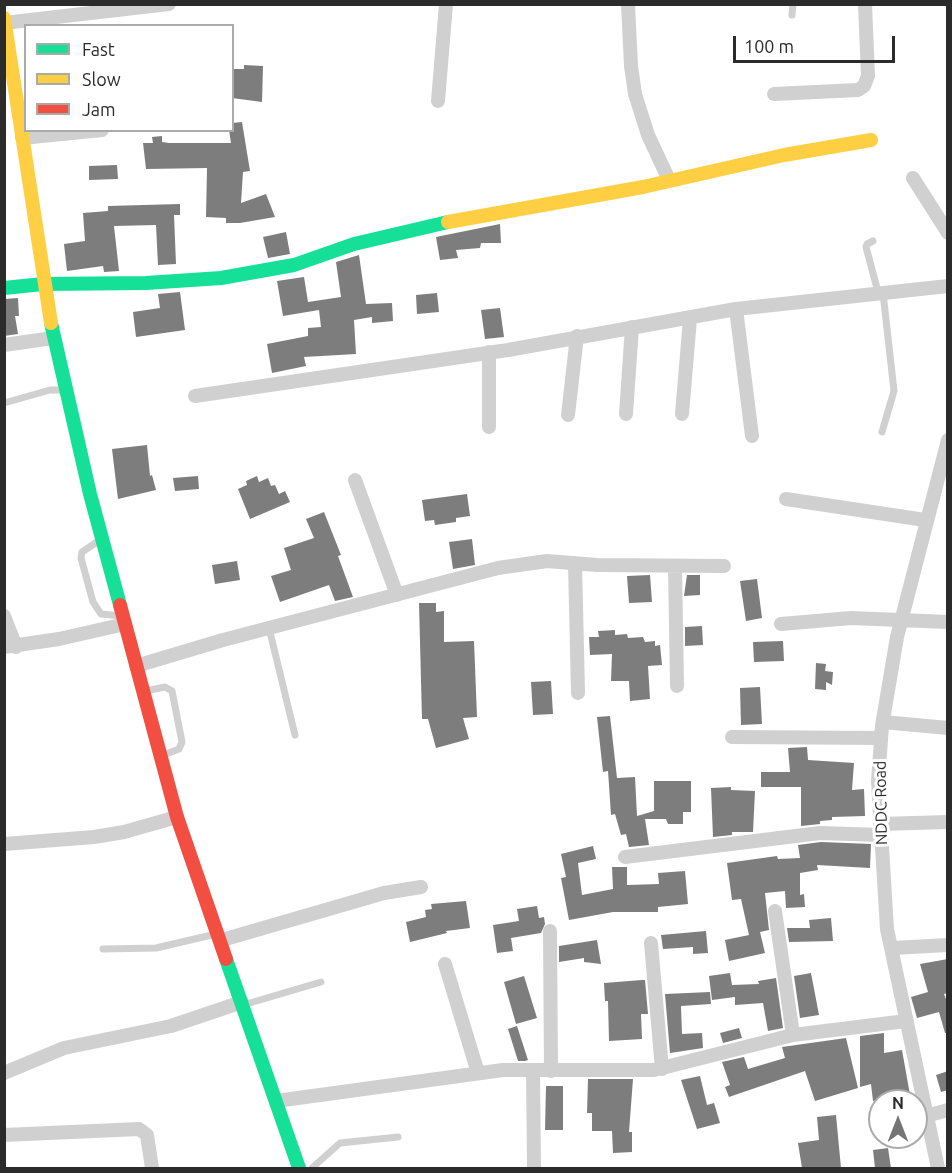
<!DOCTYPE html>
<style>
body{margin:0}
#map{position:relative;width:952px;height:1173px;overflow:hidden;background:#fff;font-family:Ubuntu,sans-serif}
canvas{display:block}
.frame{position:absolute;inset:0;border:6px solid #2b2b2b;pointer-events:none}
.legend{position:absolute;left:24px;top:24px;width:210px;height:108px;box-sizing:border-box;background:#fff;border:2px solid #aaa;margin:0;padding:8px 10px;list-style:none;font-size:18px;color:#2b2b2b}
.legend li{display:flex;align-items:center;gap:12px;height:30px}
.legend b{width:30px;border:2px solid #aaa}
.north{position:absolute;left:868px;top:1089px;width:60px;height:60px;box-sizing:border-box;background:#fff;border:2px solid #aaa;border-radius:50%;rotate:0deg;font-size:16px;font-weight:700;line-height:24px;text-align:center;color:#2b2b2b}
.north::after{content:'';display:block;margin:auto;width:21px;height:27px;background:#757575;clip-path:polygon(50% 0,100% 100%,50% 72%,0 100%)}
.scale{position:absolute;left:733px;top:36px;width:162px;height:27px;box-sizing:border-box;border:3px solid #2b2b2b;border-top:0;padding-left:8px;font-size:18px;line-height:21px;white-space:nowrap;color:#2b2b2b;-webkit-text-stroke:4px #fff;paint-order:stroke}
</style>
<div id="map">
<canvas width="952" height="1173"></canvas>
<div class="frame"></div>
<ul class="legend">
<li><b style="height:8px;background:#16e098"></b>Fast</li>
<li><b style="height:8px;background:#ffcf43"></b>Slow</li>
<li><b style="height:8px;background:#f24e42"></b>Jam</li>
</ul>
<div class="north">N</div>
<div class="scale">100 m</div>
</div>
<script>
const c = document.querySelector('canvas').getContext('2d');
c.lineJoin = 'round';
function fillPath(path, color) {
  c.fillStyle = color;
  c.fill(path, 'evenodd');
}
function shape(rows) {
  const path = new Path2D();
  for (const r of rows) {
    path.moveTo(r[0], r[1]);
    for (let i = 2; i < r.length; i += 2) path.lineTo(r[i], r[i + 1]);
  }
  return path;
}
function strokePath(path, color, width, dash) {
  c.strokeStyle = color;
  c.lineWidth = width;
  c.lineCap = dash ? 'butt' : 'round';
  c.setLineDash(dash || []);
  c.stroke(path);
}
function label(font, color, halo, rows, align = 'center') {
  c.font = font + ' Ubuntu,sans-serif';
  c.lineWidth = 6;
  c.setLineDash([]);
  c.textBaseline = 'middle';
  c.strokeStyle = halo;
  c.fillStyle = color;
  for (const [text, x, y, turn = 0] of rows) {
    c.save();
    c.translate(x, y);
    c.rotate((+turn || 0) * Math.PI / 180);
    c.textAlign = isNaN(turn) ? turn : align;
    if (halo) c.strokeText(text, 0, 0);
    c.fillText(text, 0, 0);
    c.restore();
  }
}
const building = shape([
 [244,65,263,66,262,102,232,98,232,69,244,69],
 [242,122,250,171,243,172,241,203,266,194,275,217,240,223,226,223,226,218,206,217,207,168,146,169,143,143,153,143,152,137,162,136,162,142,169,143,231,143,229,130,232,130,232,123],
 [117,165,118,179,89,180,89,166],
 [180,204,180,215,174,215,176,264,158,265,156,225,114,226,119,271,104,272,103,266,67,271,64,244,85,241,83,213,108,211,108,206],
 [500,224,501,243,481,243,480,248,456,250,458,258,440,260,436,237],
 [286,232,290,254,268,258,263,237],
 [359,255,366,304,392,303,393,321,372,323,372,317,354,320,356,354,304,357,306,366,272,373,267,344,308,336,308,328,321,327,319,310,283,316,277,281,304,277,308,302,341,297,336,262],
 [180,292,185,330,136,337,133,312,160,308,158,294],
 [437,293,439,312,417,314,416,295],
 [18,298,19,316,15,316,18,334,4,336,4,299],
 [500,308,504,337,485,339,481,310],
 [147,445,150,476,152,475,156,490,118,499,112,449],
 [198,476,199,489,175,491,173,478],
 [257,476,259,482,268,478,271,486,275,485,279,494,285,491,290,502,250,519,238,489,247,485,246,481],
 [467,494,470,516,456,518,456,522,435,525,434,520,425,521,422,500],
 [324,512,341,555,338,556,353,597,335,601,329,585,280,602,271,576,291,570,284,548,314,538,306,519],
 [472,539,475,565,453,569,449,542],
 [237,561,240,580,215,584,212,565],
 [650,575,652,602,629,603,627,576],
 [687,575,700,575,700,595,684,596],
 [757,579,762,618,746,621,740,581],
 [419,603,436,603,436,612,444,611,444,642,474,641,477,717,463,718,469,739,436,748,428,719,422,719],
 [702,626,703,645,685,646,685,627],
 [615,630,615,635,627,634,628,638,643,637,645,642,655,641,655,646,660,645,662,665,648,666,650,699,630,701,629,681,611,681,612,654,590,655,589,637,599,637,598,631],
 [783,641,784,661,754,662,753,642],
 [816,663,826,664,825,671,833,672,832,685,826,682,826,690,815,689],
 [551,681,553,714,533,715,531,682],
 [760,687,762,724,741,725,740,688],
 [610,716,617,778,635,777,637,816,654,811,654,781,691,781,691,812,683,812,683,824,668,824,666,819,645,819,649,845,629,847,626,834,621,835,615,814,611,815,608,771,603,772,597,717],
 [807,747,808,760,854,763,852,790,864,789,865,816,832,817,832,820,820,821,820,824,801,826,801,787,761,787,761,772,790,772,788,748],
 [731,787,731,790,755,791,753,832,732,832,732,835,713,837,711,788],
 [821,842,871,844,870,868,817,865,818,870,800,873,800,895,804,894,805,907,786,908,785,891,765,893,769,930,760,932,765,953,729,961,725,940,749,935,741,899,732,900,727,863,777,856,778,859,800,858,798,845],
 [593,846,596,859,578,863,582,895,613,889,612,867,627,867,627,885,659,884,658,873,685,871,688,904,658,907,658,912,613,912,569,920,561,878,566,877,561,854],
 [466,901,470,928,446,931,447,933,410,942,406,922,426,917,425,910,432,909,431,904],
 [537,906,539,918,544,917,545,924,541,933,511,938,513,951,497,953,493,925,519,921,517,909],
 [831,918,833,941,789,942,787,928,810,928,809,920],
 [706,931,708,953,693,954,693,947,663,949,661,935],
 [597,940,601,964,584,962,584,958,559,962,559,946],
 [948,959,948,993,944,994,948,1004,948,1033,945,1033,939,1012,917,1018,911,997,928,992,920,964],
 [730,973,732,985,759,984,758,981,776,978,783,1028,768,1031,763,1003,735,1005,735,997,712,1000,709,976],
 [811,973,819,1015,800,1018,794,976],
 [524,976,537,1018,516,1024,504,982],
 [642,980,645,980,648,1014,641,1014,642,1039,609,1041,608,1001,605,1001,604,983],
 [710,992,711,1004,681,1006,682,1034,702,1033,703,1048,670,1053,665,994],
 [517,1026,528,1060,525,1061,518,1061,508,1029],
 [739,1028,742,1038,723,1043,720,1033],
 [884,1033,884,1053,902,1050,910,1095,873,1101,871,1084,860,1087,860,1036],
 [846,1038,858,1088,815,1101,805,1071,729,1097,725,1087,730,1085,722,1062,744,1057,748,1069,785,1058,782,1047],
 [948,1071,948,1090,941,1092,936,1075],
 [700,1076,707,1105,714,1103,720,1123,697,1129,681,1080],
 [588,1079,633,1079,629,1132,632,1132,632,1152,613,1153,612,1131,592,1131,592,1113,587,1113],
 [546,1086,563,1086,563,1130,545,1130],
 [836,1115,841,1168,802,1168,798,1143,819,1140,817,1117],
 [888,1148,891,1168,875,1168,873,1150]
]);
const lane = shape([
 [792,15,793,4],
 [873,241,867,244,866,247,878,292],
 [4,403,50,390,63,390],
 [882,432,894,391,883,293],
 [100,540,82,552,81,558,93,602,101,614,122,616],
 [269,628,295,735],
 [145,691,165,687,172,691,182,742,179,749,161,756],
 [103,949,156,948,216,934],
 [243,1005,321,982],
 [312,1168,340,1143,398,1137]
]);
const street = shape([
 [628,4,631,66,635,94,648,135,669,180],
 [4,23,169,4],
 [774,94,858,90,864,86,868,76,865,4],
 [438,101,446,4],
 [22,138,102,130],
 [913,178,948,233],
 [736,309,752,436],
 [4,345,53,338],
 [195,396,508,350,736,309,948,286],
 [626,414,632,327],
 [682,414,690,319],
 [568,415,577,336],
 [489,427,489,352],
 [355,480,397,595],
 [786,499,925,520],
 [575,563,578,693],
 [675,567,677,686],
 [4,616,16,647],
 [781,624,851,618,948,622],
 [4,647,59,639,125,624],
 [136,666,223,640,498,568,547,561,597,565,724,566],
 [883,722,948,728],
 [732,737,881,738],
 [880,824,948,822],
 [4,844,94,837,124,832,177,817],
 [625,857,820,833,881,835],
 [775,911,793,1035],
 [550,931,551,1071],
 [222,940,384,893,421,887],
 [651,943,662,1069],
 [892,948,948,945],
 [445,964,478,1073],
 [533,1071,534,1168],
 [4,1073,64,1048,171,1026,242,1002],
 [276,1101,503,1070,654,1070,793,1035,906,1021],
 [926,1116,948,1110],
 [4,1135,139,1129,147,1135,152,1168],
 [938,1168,887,929,878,781,882,726,897,637,948,440]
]);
const fast = shape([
 [4,288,43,284,146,283,221,278,294,265,354,244,448,222],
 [51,323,90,494,120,605],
 [226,959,299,1168]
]);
const slow = shape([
 [4,18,51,323],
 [448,222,643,187,784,155,871,140]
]);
const jam = shape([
 [120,605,177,817,226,959]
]);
const streetNames = [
 ["NDDC Road",881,803,-91]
];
fillPath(building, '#7d7d7d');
strokePath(lane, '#d0d0d0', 7);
strokePath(street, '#d0d0d0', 14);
strokePath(fast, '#16e098', 14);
strokePath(slow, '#ffcf43', 14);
strokePath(jam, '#f24e42', 14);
label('16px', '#2b2b2b', '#fff', streetNames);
</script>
